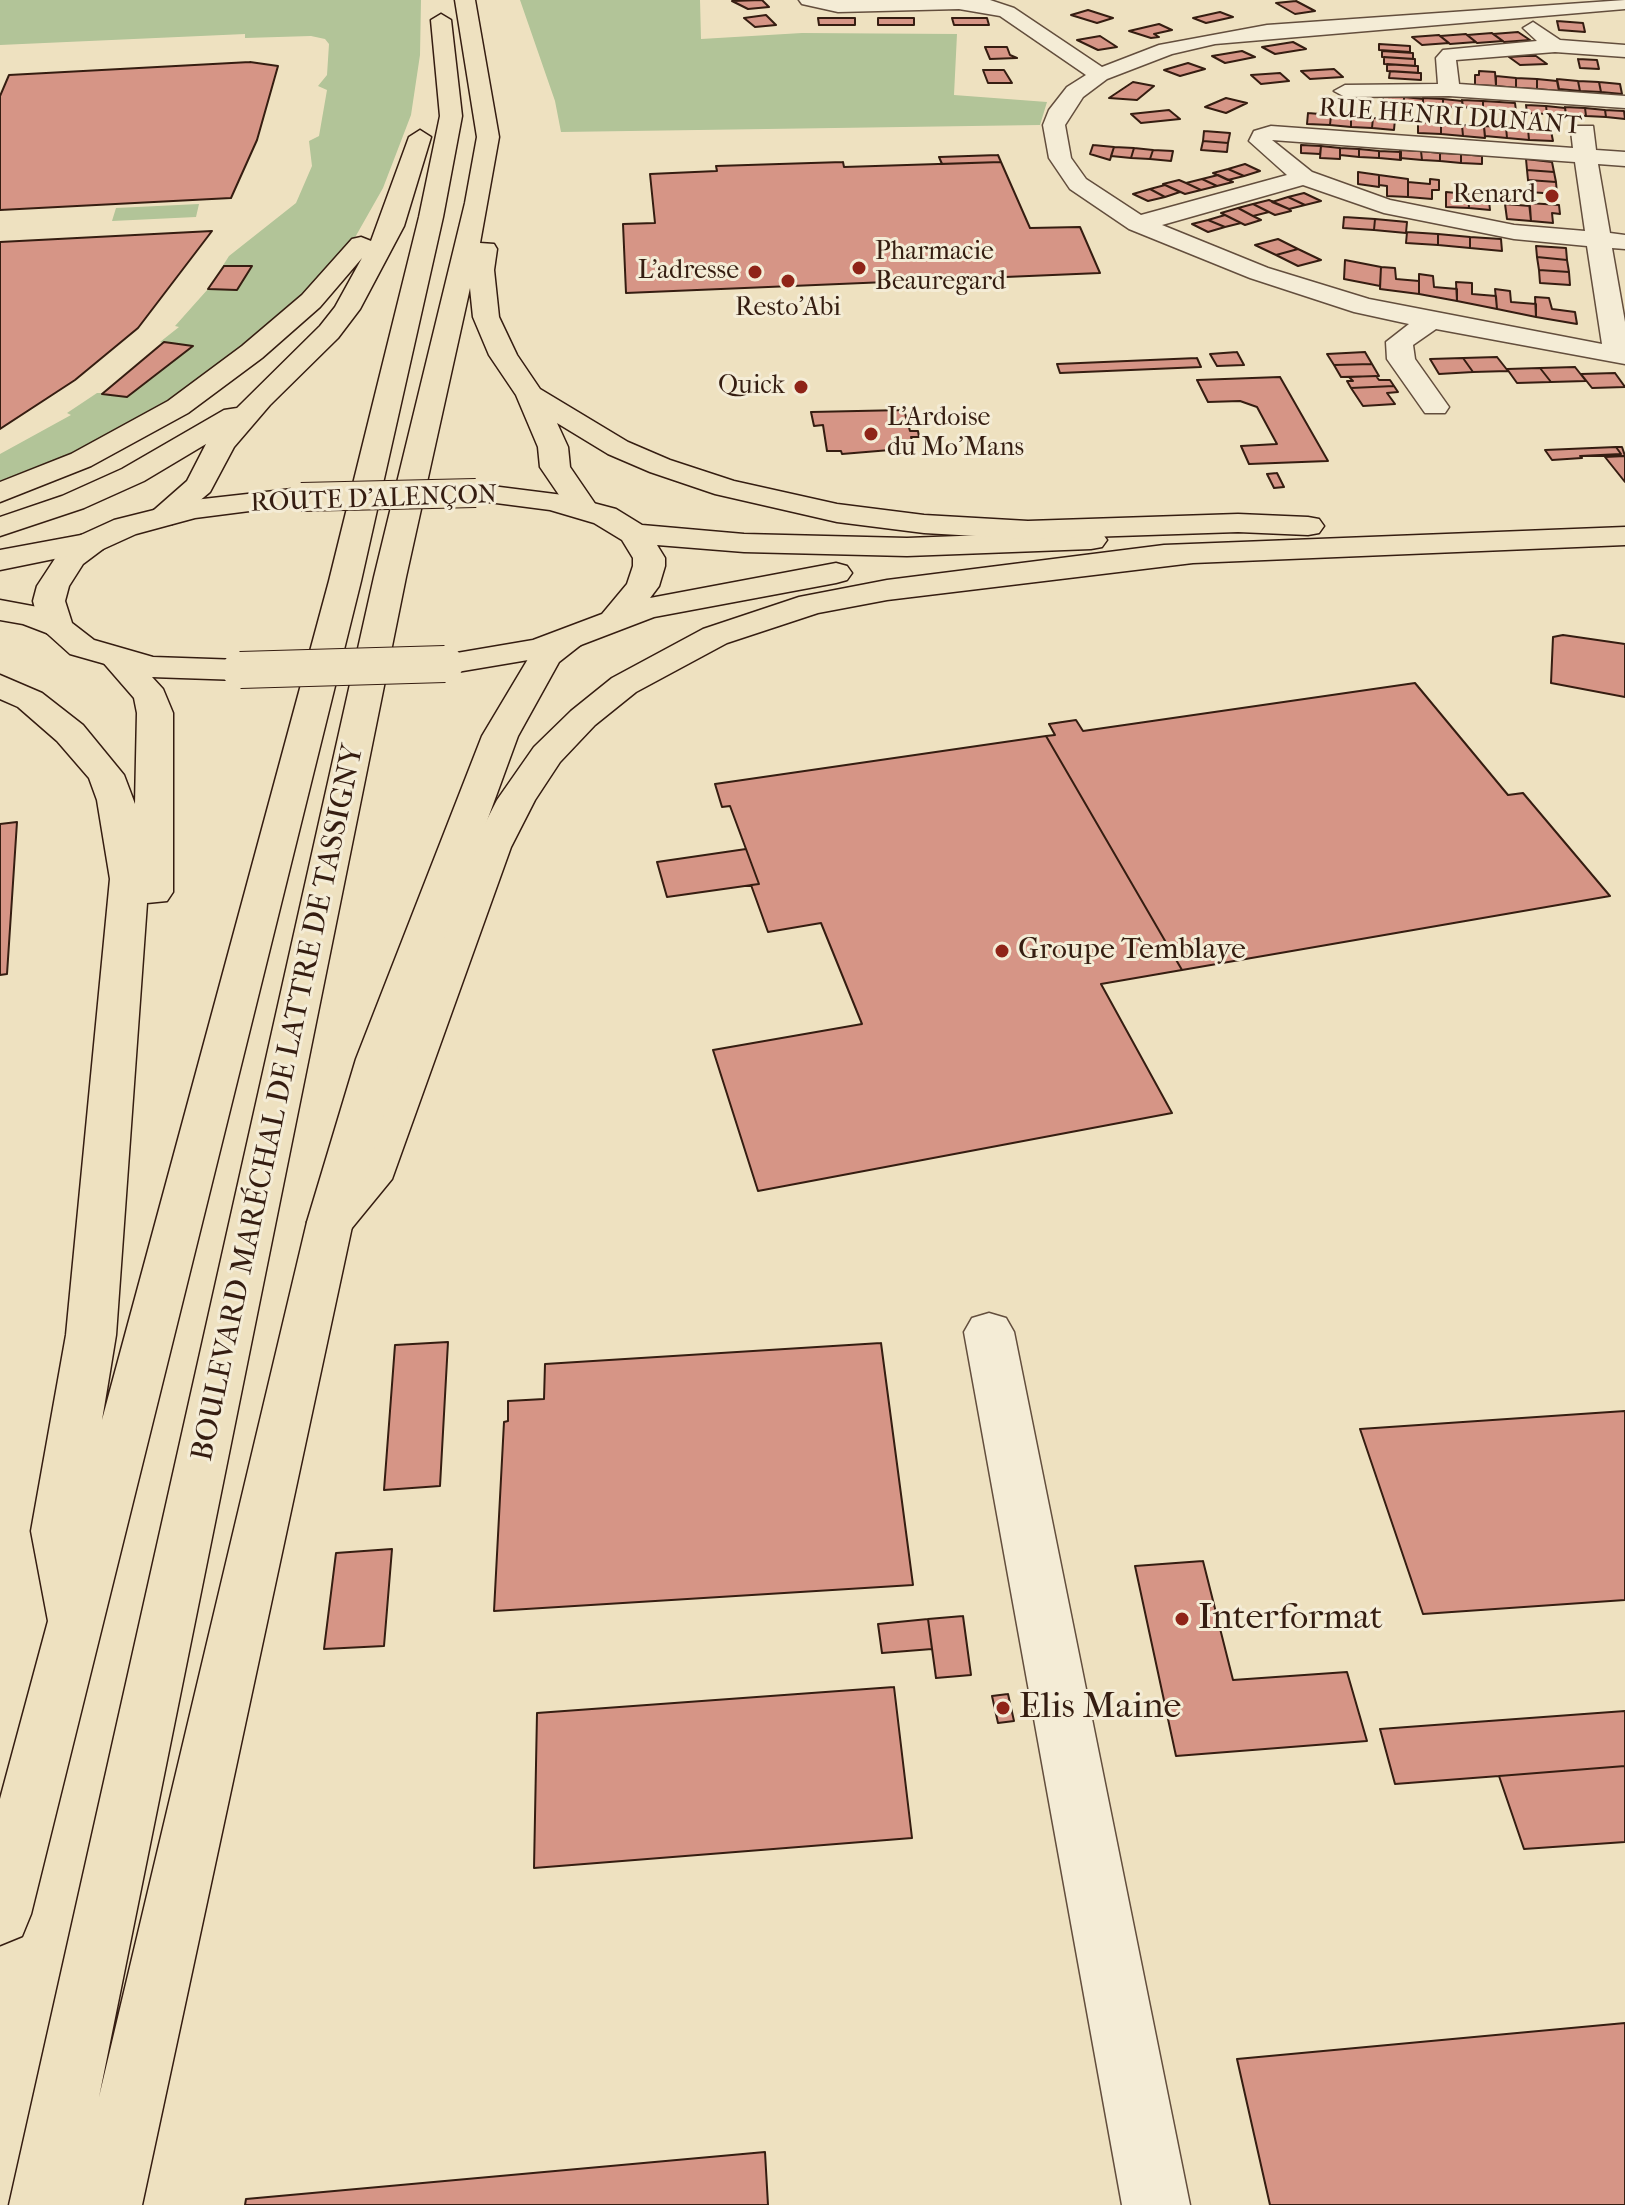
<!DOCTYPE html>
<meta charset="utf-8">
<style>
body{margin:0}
canvas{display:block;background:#eee1c0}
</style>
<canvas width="1625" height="2205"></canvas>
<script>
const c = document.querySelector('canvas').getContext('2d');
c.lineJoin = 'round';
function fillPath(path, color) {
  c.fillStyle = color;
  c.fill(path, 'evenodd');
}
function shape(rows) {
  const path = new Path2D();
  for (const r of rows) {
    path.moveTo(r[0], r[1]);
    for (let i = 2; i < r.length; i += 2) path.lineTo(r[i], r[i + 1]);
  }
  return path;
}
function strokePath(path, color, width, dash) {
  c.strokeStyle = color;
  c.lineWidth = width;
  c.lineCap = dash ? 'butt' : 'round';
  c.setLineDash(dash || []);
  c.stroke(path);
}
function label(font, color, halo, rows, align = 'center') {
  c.font = font + ' "IM FELL French Canon",serif';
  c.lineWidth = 6;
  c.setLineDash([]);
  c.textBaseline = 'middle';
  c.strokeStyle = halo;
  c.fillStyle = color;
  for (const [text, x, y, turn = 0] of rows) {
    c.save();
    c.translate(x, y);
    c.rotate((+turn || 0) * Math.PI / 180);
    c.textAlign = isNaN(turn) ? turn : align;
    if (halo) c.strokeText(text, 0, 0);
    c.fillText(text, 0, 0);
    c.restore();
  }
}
const green = shape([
 [0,0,421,0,420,55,411,115,383,188,353,241,257,341,133,427,0,488,0,454,71,415,67,413,97,393,102,393,163,343,160,342,179,327,175,326,208,289,229,256,296,203,312,166,309,141,319,136,327,90,318,86,327,75,329,44,325,39,311,36,245,38,245,34,0,45],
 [520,0,700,0,701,39,802,33,957,34,954,95,1047,102,1040,125,561,132,555,101],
 [199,204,196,217,112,221,116,208]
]);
const building = shape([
 [762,0,769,7,748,9,732,1,762,0],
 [1296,1,1315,11,1295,14,1276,3,1296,1],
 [1088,10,1113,18,1097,23,1071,15,1088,10],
 [1220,12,1233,17,1206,23,1193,18,1220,12],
 [766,15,776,25,755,27,744,18,766,15],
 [818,18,855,18,855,25,819,25,818,18],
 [878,18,914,18,914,25,878,25,878,18],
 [952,18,987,18,989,25,954,25,952,18],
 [1557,21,1583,23,1585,32,1559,30,1557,21],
 [1159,24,1172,30,1154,34,1159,37,1151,38,1129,31,1159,24],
 [1518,32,1530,40,1504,42,1493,34,1518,32],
 [1492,33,1503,41,1477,43,1467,35,1492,33],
 [1466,34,1476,42,1450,44,1440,36,1466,34],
 [1439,35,1449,43,1422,45,1412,37,1439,35],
 [1100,36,1117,47,1098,50,1077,40,1100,36],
 [1293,42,1306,49,1275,54,1262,47,1293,42],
 [1379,44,1410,46,1410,52,1379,50,1379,44],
 [985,47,1007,47,1010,55,1017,58,990,59,985,47],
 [1242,51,1255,57,1225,63,1212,56,1242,51],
 [1382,51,1413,53,1413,59,1382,57,1382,51],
 [1524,56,1536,56,1547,64,1520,65,1509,57,1524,56],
 [1384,57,1415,59,1415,66,1384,64,1384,57],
 [1578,59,1597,60,1599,69,1580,68,1578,59],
 [250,62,278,66,257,140,231,198,0,210,0,96,9,75,250,62],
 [1188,63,1205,69,1180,76,1164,70,1188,63],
 [1387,64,1418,66,1418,73,1387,71,1387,64],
 [1334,69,1343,77,1310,79,1301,71,1334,69],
 [983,70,1004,70,1012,83,988,83,983,70],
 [1390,71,1421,73,1421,80,1389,78,1390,71],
 [1479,71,1495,72,1496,86,1475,85,1475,75,1479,75,1479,71],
 [1280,73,1289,81,1261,84,1251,75,1280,73],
 [1496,76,1516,78,1516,88,1496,86,1496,76],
 [1516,78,1537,79,1537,89,1516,88,1516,78],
 [1537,79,1557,81,1559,91,1537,89,1537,79],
 [1557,79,1578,81,1580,91,1559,89,1557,79],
 [1578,81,1599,82,1601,92,1580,91,1578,81],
 [1133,82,1154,86,1137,100,1109,98,1133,82],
 [1599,82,1620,84,1622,94,1601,92,1599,82],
 [1383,96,1404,97,1404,105,1383,103,1383,96],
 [1404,97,1423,99,1423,106,1404,105,1404,97],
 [1226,98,1247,103,1226,113,1205,107,1226,98],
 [1423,98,1443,99,1443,107,1423,105,1423,98],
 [1443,99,1462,101,1463,108,1443,107,1443,99],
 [1462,100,1483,101,1483,109,1463,107,1462,100],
 [1483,101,1515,103,1516,111,1483,109,1483,101],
 [1526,105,1546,106,1547,114,1527,113,1526,105],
 [1546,106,1565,108,1566,115,1547,114,1546,106],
 [1565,107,1585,108,1586,116,1566,115,1565,107],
 [1585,108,1605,110,1606,117,1586,116,1585,108],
 [1169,110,1180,119,1141,123,1131,114,1169,110],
 [1605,110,1624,111,1625,119,1606,117,1605,110],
 [1308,113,1331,115,1330,125,1307,124,1308,113],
 [1331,115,1351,116,1351,127,1330,125,1331,115],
 [1351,116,1373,118,1372,128,1351,127,1351,116],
 [1373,118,1395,119,1394,130,1372,128,1373,118],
 [1418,122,1441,123,1441,134,1418,133,1418,122],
 [1441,123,1462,125,1463,136,1441,134,1441,123],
 [1462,125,1484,127,1485,138,1463,136,1462,125],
 [1484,126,1506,127,1507,138,1485,136,1484,126],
 [1506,127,1528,129,1529,140,1507,138,1506,127],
 [1528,129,1551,131,1553,141,1529,140,1528,129],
 [1204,131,1230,133,1228,143,1203,141,1204,131],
 [1203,141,1228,143,1227,152,1201,150,1203,141],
 [1093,145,1114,147,1110,160,1090,154,1093,145],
 [1301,145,1321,146,1320,154,1301,153,1301,145],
 [1321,146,1340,148,1340,159,1320,158,1321,146],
 [1114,147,1134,148,1131,158,1111,156,1114,147],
 [1134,148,1153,150,1150,159,1131,158,1134,148],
 [1340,148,1359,149,1359,157,1340,155,1340,148],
 [1359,149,1379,151,1379,158,1359,157,1359,149],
 [1153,150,1173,151,1171,161,1150,159,1153,150],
 [1400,150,1421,151,1422,160,1400,158,1400,150],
 [1379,151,1401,152,1401,160,1379,158,1379,151],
 [1421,151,1440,153,1440,161,1422,160,1421,151],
 [1440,153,1461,154,1461,163,1440,161,1440,153],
 [1461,154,1482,156,1482,164,1461,163,1461,154],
 [998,155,1001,162,942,164,939,157,998,155],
 [1526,159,1552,162,1554,172,1527,170,1526,159],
 [843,162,844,167,1001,162,1030,228,1080,227,1100,273,626,293,623,224,655,223,650,174,717,171,716,166,843,162],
 [1245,164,1260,171,1244,176,1228,169,1245,164],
 [1228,169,1244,176,1228,180,1213,173,1228,169],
 [1527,170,1554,172,1556,182,1528,180,1527,170],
 [1358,172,1379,175,1379,187,1358,184,1358,172],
 [1218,175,1233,182,1217,186,1202,179,1218,175],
 [1379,175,1408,179,1408,197,1387,196,1387,186,1379,185,1379,175],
 [1202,179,1217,186,1201,190,1186,183,1202,179],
 [1430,179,1439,180,1439,190,1432,190,1432,199,1408,197,1408,182,1430,184,1430,179],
 [1179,180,1186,183,1201,190,1185,194,1163,184,1179,180],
 [1528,180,1556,182,1557,194,1529,192,1528,180],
 [1165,185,1180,192,1165,197,1150,189,1165,185],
 [1150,189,1165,197,1148,201,1133,194,1150,189],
 [1488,191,1498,192,1499,202,1489,201,1490,210,1469,208,1468,194,1489,195,1488,191],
 [1446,192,1468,194,1469,208,1446,207,1446,192],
 [1304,193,1321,201,1305,205,1288,197,1304,193],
 [1288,197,1305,205,1289,209,1272,202,1288,197],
 [1269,200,1289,209,1291,211,1275,215,1253,204,1269,200],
 [1529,203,1559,205,1560,214,1552,213,1553,223,1531,221,1529,203],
 [1253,204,1269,212,1253,216,1238,208,1253,204],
 [1505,204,1530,206,1531,221,1507,219,1505,204],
 [1238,208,1253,216,1261,220,1245,225,1221,213,1238,208],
 [1225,215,1241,223,1225,227,1208,220,1225,215],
 [1344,217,1375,219,1374,230,1343,228,1344,217],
 [1375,219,1407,222,1406,233,1374,230,1375,219],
 [1208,220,1225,227,1208,232,1192,224,1208,220],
 [212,231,138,328,75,380,0,429,0,242,212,231],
 [1407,232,1438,234,1438,245,1406,243,1407,232],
 [1438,234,1470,237,1470,248,1438,245,1438,234],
 [1470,237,1501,239,1502,251,1470,248,1470,237],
 [1278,239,1298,249,1276,255,1255,245,1278,239],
 [1536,246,1566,248,1567,260,1537,257,1536,246],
 [1298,249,1321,260,1298,266,1276,255,1298,249],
 [1537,257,1567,260,1569,272,1539,270,1537,257],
 [1345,260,1381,267,1380,286,1344,279,1345,260],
 [224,266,252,266,237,290,208,289,224,266],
 [1381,267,1395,268,1396,279,1419,281,1419,294,1380,289,1381,267],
 [1539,270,1569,272,1570,285,1540,283,1539,270],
 [1419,274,1433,276,1434,287,1457,289,1457,301,1419,294,1419,274],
 [1456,282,1472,283,1472,294,1496,296,1497,309,1457,301,1456,282],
 [1495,289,1510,291,1511,302,1536,304,1536,317,1497,309,1495,289],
 [1535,297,1549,298,1552,309,1575,312,1577,324,1536,317,1535,297],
 [164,342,193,346,127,397,102,394,164,342],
 [1237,352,1244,365,1217,366,1210,354,1237,352],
 [1365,352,1372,364,1334,365,1327,354,1365,352],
 [1497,357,1508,371,1473,372,1463,358,1497,357],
 [1197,358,1201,367,1060,373,1057,364,1197,358],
 [1463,358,1473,372,1439,374,1430,359,1463,358],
 [1372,364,1379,376,1341,377,1334,365,1372,364],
 [1575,367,1586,381,1551,382,1540,368,1575,367],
 [1540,368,1551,382,1517,383,1507,369,1540,368],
 [1615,373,1625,387,1592,388,1581,374,1615,373],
 [1376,376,1379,380,1390,380,1394,386,1351,388,1347,381,1353,381,1349,377,1376,376],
 [1280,377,1328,461,1249,464,1241,446,1277,444,1257,407,1240,401,1208,402,1197,380,1280,377],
 [1394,386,1398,392,1387,393,1395,404,1363,406,1351,388,1394,386],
 [904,410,910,431,918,431,919,437,911,437,914,448,842,454,841,451,827,451,823,425,814,426,811,412,904,410],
 [1616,447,1621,454,1580,456,1582,458,1552,460,1545,450,1616,447],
 [1616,447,1622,447,1625,456,1580,456,1621,454,1616,447],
 [1625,456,1625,482,1605,457,1625,456],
 [1277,473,1284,487,1274,488,1267,474,1277,473],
 [1563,635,1625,644,1625,697,1551,683,1553,637,1563,635],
 [1415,683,1508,795,1523,793,1610,896,1182,970,1046,736,1055,735,1049,724,1076,720,1083,731,1415,683],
 [1046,736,1182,970,1101,984,1172,1113,758,1191,713,1050,862,1024,821,923,768,932,751,885,759,884,730,806,722,807,715,784,1046,736],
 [17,822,7,974,0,975,0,824,17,822],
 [746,849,759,884,667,897,657,862,746,849],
 [448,1342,440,1486,384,1490,395,1345,448,1342],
 [881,1343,913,1585,494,1611,504,1422,508,1421,508,1401,544,1399,545,1364,881,1343],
 [1625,1411,1625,1600,1423,1614,1360,1429,1625,1411],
 [392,1549,384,1646,324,1649,336,1553,392,1549],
 [1203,1561,1233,1680,1347,1672,1367,1741,1176,1756,1135,1566,1203,1561],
 [963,1616,971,1675,936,1678,928,1619,963,1616],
 [928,1619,932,1649,882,1653,878,1624,928,1619],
 [894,1687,912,1838,534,1868,537,1713,894,1687],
 [1008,1694,1014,1721,998,1723,992,1696,1008,1694],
 [1625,1711,1625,1766,1499,1776,1395,1784,1380,1729,1625,1711],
 [1625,1766,1625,1842,1524,1849,1499,1776,1625,1766],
 [1625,2023,1625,2205,1270,2205,1237,2059,1625,2023],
 [765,2152,768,2205,245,2205,246,2199,765,2152]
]);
const street = shape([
 [799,0,990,0,1014,8,1102,67,1159,45,1267,25,1625,0,1625,9,1215,44,1172,54,1107,79,1083,97,1065,125,1071,158,1086,179,1141,215,1287,175,1249,141,1254,131,1271,126,1573,148,1571,131,1574,126,1593,126,1596,150,1625,152,1625,166,1598,164,1610,233,1625,235,1625,249,1612,248,1625,322,1625,364,1436,329,1413,345,1415,359,1449,407,1445,413,1425,413,1387,359,1386,342,1409,324,1354,312,1250,278,1129,229,1070,189,1049,158,1043,125,1049,110,1067,87,1086,75,1000,16,959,9,838,12,802,4,799,0],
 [1272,140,1575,162,1585,231,1514,225,1390,200,1312,172,1272,140],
 [1303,185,1384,213,1514,239,1587,246,1602,344,1369,299,1268,268,1162,225,1303,185],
 [1533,22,1560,40,1625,45,1625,57,1555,52,1456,60,1459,84,1625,96,1625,108,1449,96,1345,97,1334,91,1345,85,1438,84,1436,58,1443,50,1537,41,1523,28,1533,22],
 [989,1313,1006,1318,1014,1332,1190,2205,1122,2205,964,1332,972,1318,989,1313]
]);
const primary = shape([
 [476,484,563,495,616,509,642,525,744,534,907,538,1091,531,1102,533,1107,540,1102,547,1091,549,907,556,744,552,657,545,665,558,665,566,659,586,650,598,836,563,847,566,852,573,847,580,836,583,654,617,552,656,445,674,433,671,428,664,433,657,533,640,602,614,627,584,633,566,633,558,622,540,594,523,550,510,465,499,461,493,465,487,476,484],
 [301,488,312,491,316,497,312,503,195,518,136,534,103,549,83,564,69,586,65,601,72,623,94,640,153,657,240,660,252,663,257,670,252,677,240,680,151,677,70,654,40,627,33,601,37,586,60,551,81,535,114,520,194,500,301,488],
 [1625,527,1625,545,1193,563,887,600,818,613,727,643,636,692,595,725,560,762,535,800,511,847,392,1179,347,1234,330,1240,313,1234,307,1222,349,1171,430,953,473,847,497,800,534,747,571,711,612,678,703,629,799,597,887,580,1164,545,1625,527]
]);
const highway = shape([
 [455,0,475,0,499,137,480,243,494,244,497,249,494,270,499,317,517,355,540,389,628,442,670,460,734,481,837,504,924,515,1028,521,1238,514,1308,517,1319,519,1324,526,1319,533,1308,535,1238,532,1028,539,924,533,837,522,715,494,650,472,608,454,557,423,568,447,570,467,598,508,594,514,572,514,540,467,538,447,516,395,489,355,473,317,470,288,406,577,99,2097,307,1222,356,1059,482,736,534,649,558,633,570,630,582,633,587,640,559,662,518,736,400,1059,353,1222,142,2205,9,2205,374,577,465,203,477,137,455,0],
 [441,14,451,20,462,116,443,217,361,581,31,1914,22,1936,0,1945,0,1799,48,1621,31,1531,66,1335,110,879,97,800,89,778,57,741,18,707,0,699,0,675,42,693,83,725,124,775,135,804,137,713,134,698,101,660,106,653,118,650,130,653,163,689,173,713,173,892,167,901,147,903,116,1335,102,1420,329,581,419,217,440,116,431,20,441,14],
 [420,130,431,137,404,226,360,309,338,338,270,405,234,447,210,492,172,524,150,524,146,517,187,481,206,444,144,481,84,508,0,536,0,517,62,496,122,469,224,410,237,408,320,326,335,307,362,258,320,307,262,358,188,413,91,466,0,502,0,482,71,454,168,401,242,346,302,295,352,239,361,237,371,241,409,137,420,130],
 [92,533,103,535,108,542,103,549,0,570,0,550,92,533],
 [0,600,43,608,69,620,74,627,69,634,57,637,23,624,0,620,0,600]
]);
const primaryBridgeFar1 = shape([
 [301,497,476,493]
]);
const primaryBridge = shape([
 [240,670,445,664]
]);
const markers = [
 [1552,196,8,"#8f2418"],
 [859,268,8,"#8f2418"],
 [755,272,8,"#8f2418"],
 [788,281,8,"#8f2418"],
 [801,387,8,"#8f2418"],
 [871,434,8,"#8f2418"],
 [1002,951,8,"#8f2418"],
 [1182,1619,8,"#8f2418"],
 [1003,1708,8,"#8f2418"]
];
const farStreetnames = [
 ["RUE HENRI DUNANT",1450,118,4],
 ["ROUTE D'ALENÇON",374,500,-2]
];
const farPoinames = [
 ["Renard",1536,196],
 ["Pharmacie",875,253,"left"],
 ["Beauregard",875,283,"left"],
 ["L'adresse",739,272],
 ["Resto'Abi",788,309,"center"],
 ["Quick",785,387],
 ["L'Ardoise",887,419,"left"],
 ["du Mo'Mans",887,449,"left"]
];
const poiNames = [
 ["Groupe Temblaye",1018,951]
];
const streetNames = [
 ["BOULEVARD MARÉCHAL DE LATTRE DE TASSIGNY",279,1103,-78]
];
const nearPoinames = [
 ["Interformat",1198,1619],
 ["Elis Maine",1019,1708]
];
fillPath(green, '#b2c498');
fillPath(building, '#d69586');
strokePath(building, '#351d11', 2);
strokePath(street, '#634e3d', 3);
strokePath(primary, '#351d11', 3);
strokePath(highway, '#351d11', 3);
fillPath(street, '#f4ecd6');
fillPath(primary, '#eee1c0');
fillPath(highway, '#eee1c0');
strokePath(primaryBridgeFar1, '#351d11', 30, []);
strokePath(primaryBridge, '#351d11', 38, []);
strokePath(primaryBridgeFar1, '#eee1c0', 28);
strokePath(primaryBridge, '#eee1c0', 36);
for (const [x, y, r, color] of markers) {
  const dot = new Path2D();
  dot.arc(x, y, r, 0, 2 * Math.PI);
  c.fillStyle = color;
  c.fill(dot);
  strokePath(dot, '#f4ecd6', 3);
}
label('26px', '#351d11', '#f4ecd6', farStreetnames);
label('26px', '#351d11', '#f4ecd6', farPoinames, 'right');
label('30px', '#351d11', '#f4ecd6', poiNames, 'left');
label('30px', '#351d11', '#f4ecd6', streetNames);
label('36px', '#351d11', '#f4ecd6', nearPoinames, 'left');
</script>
